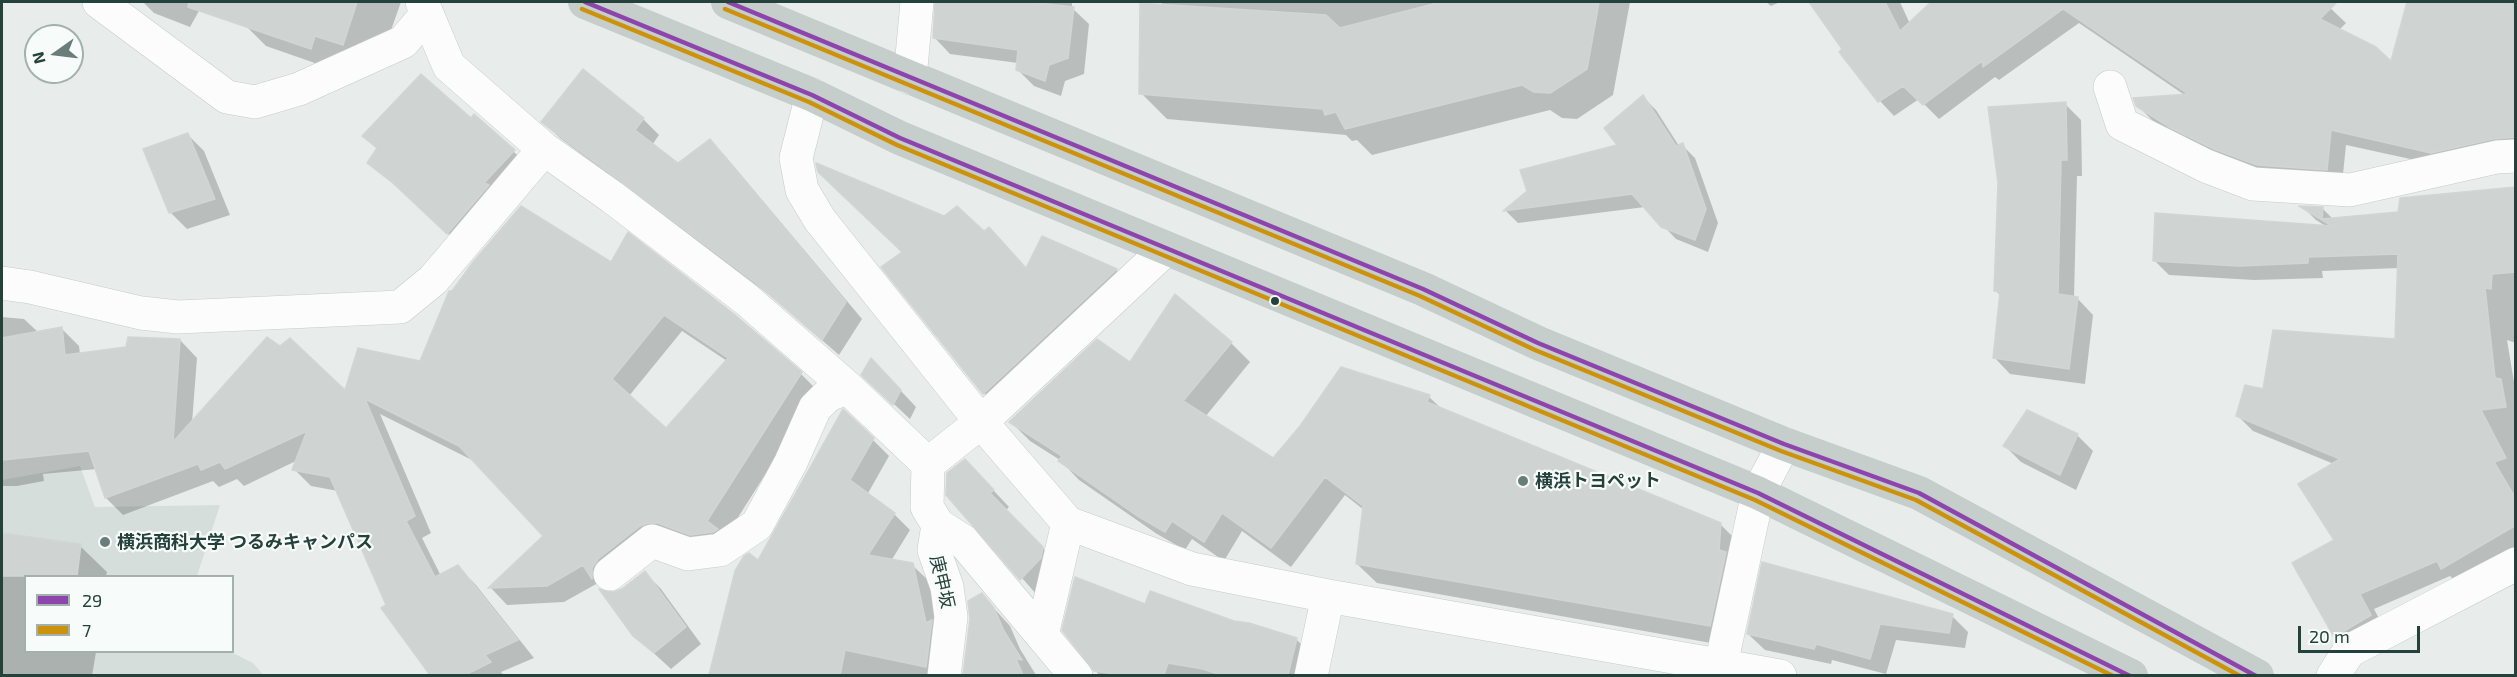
<!DOCTYPE html>
<meta charset="utf-8">
<style>
body{margin:0}
#map{position:relative;width:2517px;height:677px;overflow:hidden;background:#e8edeb;font-family:"Exo 2",sans-serif}
canvas{display:block}
.frame{position:absolute;inset:0;border:3px solid #24423a;pointer-events:none}
.legend{position:absolute;left:24px;top:575px;width:210px;height:78px;box-sizing:border-box;background:#f7fbf9;border:2px solid #a3b1ad;margin:0;padding:8px 10px;list-style:none;font-size:18px;color:#24423a}
.legend li{display:flex;align-items:center;gap:12px;height:30px}
.legend b{width:30px;border:2px solid #a3b1ad}
.north{position:absolute;left:24px;top:24px;width:60px;height:60px;box-sizing:border-box;background:#f7fbf9;border:2px solid #a3b1ad;border-radius:50%;rotate:256deg;font-size:16px;font-weight:700;line-height:24px;text-align:center;color:#24423a}
.north::after{content:'';display:block;margin:auto;width:21px;height:27px;background:#697e78;clip-path:polygon(50% 0,100% 100%,50% 72%,0 100%)}
.scale{position:absolute;left:2298px;top:626px;width:122px;height:27px;box-sizing:border-box;border:3px solid #24423a;border-top:0;padding-left:8px;font-size:18px;line-height:21px;white-space:nowrap;color:#24423a;-webkit-text-stroke:4px #f7fbf9;paint-order:stroke}
</style>
<div id="map">
<canvas width="2517" height="677"></canvas>
<div class="frame"></div>
<ul class="legend">
<li><b style="height:8px;background:#8e44ad"></b>29</li>
<li><b style="height:8px;background:#cd920c"></b>7</li>
</ul>
<div class="north">N</div>
<div class="scale">20 m</div>
</div>
<script>
const c = document.querySelector('canvas').getContext('2d');
c.lineJoin = 'round';
function fillPath(path, color) {
  c.fillStyle = color;
  c.fill(path, 'evenodd');
}
function shape(rows) {
  const path = new Path2D();
  for (const r of rows) {
    path.moveTo(r[0], r[1]);
    for (let i = 2; i < r.length; i += 2) path.lineTo(r[i], r[i + 1]);
  }
  return path;
}
function strokePath(path, color, width, dash) {
  c.strokeStyle = color;
  c.lineWidth = width;
  c.lineCap = dash ? 'butt' : 'round';
  c.setLineDash(dash || []);
  c.stroke(path);
}
function label(font, color, halo, rows, align = 'center') {
  c.font = font + ' "Exo 2","Noto Sans JP",sans-serif';
  c.lineWidth = 4.5;
  c.setLineDash([]);
  c.textBaseline = 'middle';
  c.strokeStyle = halo;
  c.fillStyle = color;
  for (const [text, x, y, turn = 0] of rows) {
    c.save();
    c.translate(x, y);
    c.rotate((+turn || 0) * Math.PI / 180);
    c.textAlign = isNaN(turn) ? turn : align;
    if (halo) c.strokeText(text, 0, 0);
    c.fillText(text, 0, 0);
    c.restore();
  }
}
const built = shape([
 [80,466,95,507,220,505,197,576,26,576,26,652,231,652,253,663,263,675,2,676,2,480]
]);
const shadow = shape([
 [143,2,204,2,190,27,154,13],
 [246,2,401,2,385,47,332,69,266,46,245,25,251,8],
 [937,2,1072,2,1072,8,1089,24,1084,74,1065,81,1061,96,1034,86,1018,70,1018,63,950,54,934,37],
 [1162,2,1630,2,1613,95,1577,119,1562,118,1550,110,1372,155,1357,140,1352,141,1346,135,1167,119,1141,93],
 [1766,2,1780,2,1771,6],
 [1811,2,1900,2,1910,24,1933,2,2218,2,2231,9,2237,2,2324,2,2346,23,2339,30,2392,64,2409,2,2516,2,2516,153,2447,167,2346,145,2342,184,2273,180,2188,142,2153,121,2137,105,2186,96,2079,23,1999,80,1995,77,1939,119,1919,99,1894,116,1880,101],
 [1643,97,1656,110,1679,146,1682,145,1695,158,1718,223,1708,252,1676,239,1645,207,1518,223,1506,211,1529,192,1620,146],
 [2065,104,2081,120,2082,176,2077,176,2074,298,2077,298,2093,315,2085,384,2010,374,1994,357,2001,296,1995,290],
 [474,117,531,167,465,249,369,162,378,149,364,136,471,120],
 [643,119,659,135,652,145,678,164,710,141,726,157,862,319,839,355,776,300,560,138,543,122],
 [187,134,204,151,230,215,187,229,170,212],
 [2516,188,2516,343,2507,340,2516,394,2516,548,2457,583,2450,576,2374,609,2385,630,2350,651,2335,636,2334,464,2253,431,2238,416,2264,391,2396,341,2399,268,2322,271,2323,278,2254,280,2169,275,2154,260,2327,227,2316,220,2303,207,2323,209,2333,219,2400,213],
 [1043,237,1116,270,1133,287,1001,411,984,393,883,267,1027,269],
 [611,264,801,374,818,391,725,538,677,540,609,585,609,593,613,594,622,590,645,573,661,589,701,644,671,669,634,635,608,593,598,583,564,602,507,605,491,588,545,536,476,462,380,414,431,533,422,538,441,576,458,567,475,584,534,658,501,672,504,676,432,676,383,609,388,606,338,491,311,486,294,469,298,460,244,486,237,479,219,487,213,481,123,515,106,498,97,469,43,474,44,481,17,486,2,486,2,317,24,319,39,333,62,329,79,346,80,355,180,340,197,358,192,423,345,393,421,363],
 [682,331,727,361,666,430,629,396],
 [1231,343,1250,362,1205,417,1274,460,1429,397,1443,410,1721,525,1740,544,1722,645,1377,583,1357,564,1364,510,1345,495,1291,567,1242,531,1224,561,1192,539,1185,550,1157,534,1079,480,1060,460,1030,441,1011,422,1130,364],
 [887,376,916,407,910,419,880,391],
 [2077,435,2093,451,2076,490,2021,462,2005,446],
 [872,439,889,456,867,495,894,514,910,530,891,561,912,565,929,581,939,629,943,676,711,676,737,571,759,562],
 [981,477,1009,507,1006,510,1059,565,1037,595,948,494],
 [2,534,80,546,107,572,106,576,26,576,26,652,96,652,92,676,2,676],
 [982,595,1010,626,1020,649,1036,675,964,676,971,619],
 [1146,606,1234,622,1296,639,1314,657,1310,676,1100,676,1095,670],
 [1952,616,1968,632,1965,648,1896,640,1886,674,1832,660,1831,664,1765,650,1748,634]
]);
const building = shape([
 [189,2,357,2,343,45,315,36,311,49,188,7,189,2],
 [935,2,1029,2,1074,7,1068,58,1049,65,1045,81,1016,70,1018,50,933,38,935,2],
 [1441,2,1599,2,1587,69,1550,93,1534,92,1522,85,1345,129,1336,112,1325,115,1323,109,1139,94,1140,3,1326,15,1340,28,1441,2],
 [1809,2,1885,2,1900,31,1931,2,2337,2,2320,19,2376,47,2391,61,2407,2,2516,2,2516,137,2493,139,2431,153,2331,130,2327,170,2257,165,2214,149,2171,128,2136,106,2133,98,2188,94,2063,9,1983,67,1982,61,1923,105,1903,86,1878,102,1839,52,1842,49,1809,2],
 [583,69,644,118,635,130,678,163,710,139,846,302,822,340,757,284,541,122,583,69],
 [421,74,471,118,474,114,515,150,484,183,489,185,447,234,393,183,367,163,377,148,362,136,421,74],
 [1643,95,1676,146,1683,143,1706,209,1695,240,1661,227,1632,194,1503,211,1527,191,1520,170,1617,145,1604,128,1643,95],
 [2066,102,2067,160,2061,160,2058,294,2078,297,2069,369,1993,358,2000,292,1994,291,1998,183,1988,107,2066,102],
 [188,133,215,199,169,213,143,149,188,133],
 [816,163,944,216,957,206,984,231,989,227,1026,268,1042,236,1117,269,983,394,881,267,902,252,818,172,816,163],
 [2516,187,2516,272,2492,274,2491,289,2485,288,2495,378,2501,379,2506,407,2481,410,2506,458,2494,462,2516,499,2516,525,2441,569,2437,561,2360,594,2371,615,2334,637,2292,563,2334,540,2298,484,2340,459,2236,416,2245,385,2263,389,2273,330,2395,339,2398,254,2308,257,2308,263,2239,266,2153,261,2155,213,2332,226,2299,206,2323,207,2322,219,2398,212,2400,198,2516,187],
 [521,206,611,262,628,232,734,314,802,372,707,521,718,529,713,532,690,535,658,523,648,523,640,526,598,559,592,568,592,579,583,565,547,586,488,588,543,536,459,446,365,399,415,516,406,521,435,577,458,565,518,640,485,655,491,662,465,675,430,675,381,608,386,605,330,477,292,470,307,431,225,469,220,462,201,470,198,464,105,498,89,451,2,460,2,338,62,327,65,355,126,347,128,337,180,339,173,442,267,337,280,346,290,338,345,390,358,348,420,361,449,291,452,291,473,262,521,206],
 [664,315,728,358,666,428,612,379,664,315],
 [1175,294,1232,342,1183,401,1273,458,1300,426,1341,367,1430,395,1427,402,1721,523,1719,550,1726,552,1710,626,1356,564,1363,506,1325,477,1271,548,1222,513,1204,542,1172,521,1165,532,1136,515,1058,461,1062,456,1009,422,1097,339,1130,362,1175,294],
 [871,358,901,390,893,405,861,375,871,358],
 [843,409,874,438,850,480,895,513,868,555,913,563,926,623,932,620,926,667,845,650,840,675,709,675,735,571,744,556,749,553,758,560,843,409],
 [2027,410,2078,434,2060,475,2003,446,2027,410],
 [965,459,994,490,990,493,1043,547,1041,558,1020,580,946,495,947,473,965,459],
 [2,533,81,544,77,576,2,576,2,533],
 [1762,562,1953,614,1949,633,1880,624,1870,659,1816,644,1814,649,1747,634,1762,562],
 [645,571,686,627,654,653,633,636,599,589,613,592,622,589,645,571],
 [1075,577,1145,604,1150,591,1234,621,1249,623,1297,638,1288,675,1221,675,1203,669,1168,663,1164,675,1122,675,1094,671,1062,630,1075,577],
 [982,593,994,608,1004,631,1022,660,1016,659,1023,675,963,675,970,619,968,601,982,593]
]);
const minor = shape([
 [99,2,227,97,255,102,299,89,403,42,426,15],
 [422,2,449,66,544,149,612,197,746,299,848,388,928,464],
 [910,78,917,2],
 [2110,87,2122,124,2206,166,2253,184,2350,190,2497,157,2516,156],
 [812,95,796,158,802,190,820,220,981,422,1068,523,1192,569,1328,596,1780,676],
 [2,283,30,287,141,313,178,317,400,307,433,280,544,149],
 [938,525,934,550,947,587,951,617,944,676],
 [610,574,652,541,688,554,720,550,757,525,791,462,815,408,828,395,848,388],
 [1042,635,1068,523],
 [1721,665,1758,493,1784,444],
 [1076,676,963,541,938,525,927,507,928,464,981,422,1166,249],
 [1311,676,1328,596],
 [2333,676,2349,651,2516,564]
]);
const trunk = shape([
 [585,2,812,95,900,138,1758,493,2131,676],
 [728,2,1423,289,1538,343,1784,444,1919,493,2257,676]
]);
const bus1 = shape([
 [585,2,812,95,900,138,1758,493,2130,676],
 [728,2,1423,289,1538,343,1784,444,1919,493,2256,676]
]);
const bus2 = shape([
 [582,9,809,102,897,145,1755,500,2113,676],
 [725,9,1420,296,1535,350,1781,451,1916,500,2240,676]
]);
const markers = [
 [1275,301,5,"#24423a"],
 [1523,481,6,"#697e78"],
 [105,542,6,"#697e78"]
];
const poiNames = [
 ["横浜トヨペット",1535,481],
 ["横浜商科大学 つるみキャンパス",117,542]
];
const streetNames = [
 ["庚申坂",942,582,77]
];
fillPath(built, '#d6dedb');
fillPath(shadow, '#0003');
fillPath(building, '#cfd4d2');
strokePath(building, '#d1d6d4', 1.5);
strokePath(minor, '#c5cac8', 34);
strokePath(trunk, '#c3ccc9', 34);
strokePath(minor, '#fcfcfc', 33);
strokePath(trunk, '#c6cecc', 33);
strokePath(bus1, '#8e44ad', 4.5);
strokePath(bus2, '#cd920c', 4.5);
for (const [x, y, r, color] of markers) {
  const dot = new Path2D();
  dot.arc(x, y, r, 0, 2 * Math.PI);
  c.fillStyle = color;
  c.fill(dot);
  strokePath(dot, '#f7fbf9', 2);
}
label('bold 18px', '#24423a', '#f7fbf9', poiNames, 'left');
label('18px', '#24423a', '#f7fbf9', streetNames);
</script>
